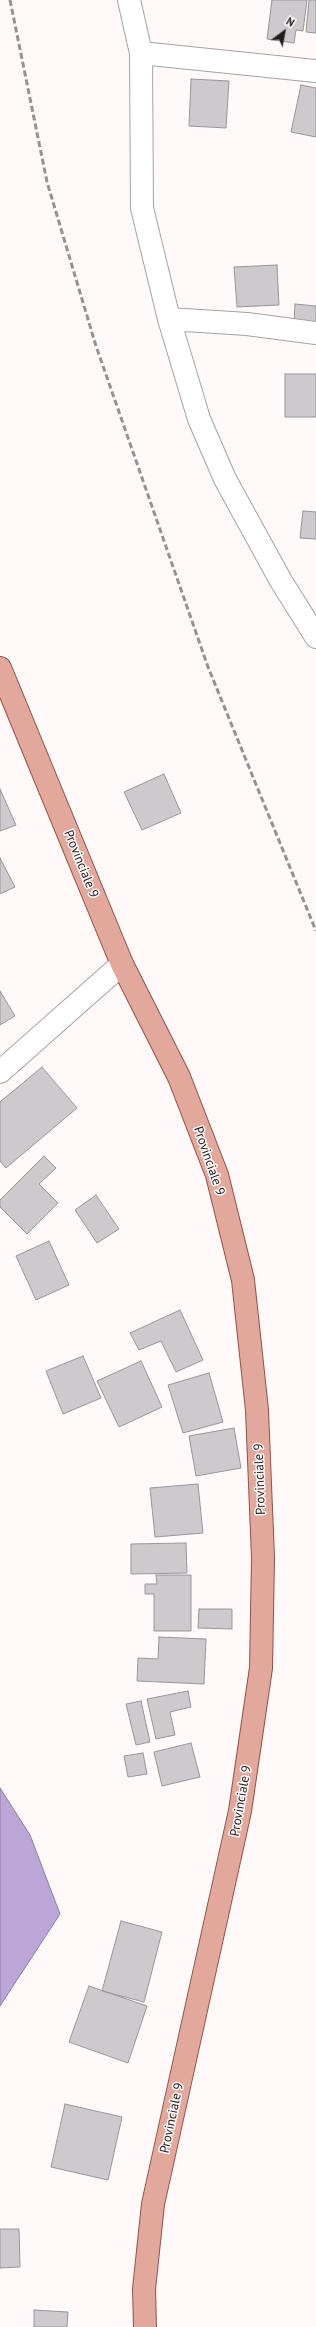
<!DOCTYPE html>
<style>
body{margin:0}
#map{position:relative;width:316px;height:2327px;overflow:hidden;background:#fff9fa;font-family:"PT Sans",sans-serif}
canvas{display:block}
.north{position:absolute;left:264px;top:12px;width:40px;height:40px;-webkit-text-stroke:3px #fff9fa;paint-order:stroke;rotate:32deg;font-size:11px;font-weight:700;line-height:16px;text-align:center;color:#201d1e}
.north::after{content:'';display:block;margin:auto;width:14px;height:18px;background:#201d1e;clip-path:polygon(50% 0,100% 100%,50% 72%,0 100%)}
</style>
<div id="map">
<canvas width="316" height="2327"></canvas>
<div class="north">N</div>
</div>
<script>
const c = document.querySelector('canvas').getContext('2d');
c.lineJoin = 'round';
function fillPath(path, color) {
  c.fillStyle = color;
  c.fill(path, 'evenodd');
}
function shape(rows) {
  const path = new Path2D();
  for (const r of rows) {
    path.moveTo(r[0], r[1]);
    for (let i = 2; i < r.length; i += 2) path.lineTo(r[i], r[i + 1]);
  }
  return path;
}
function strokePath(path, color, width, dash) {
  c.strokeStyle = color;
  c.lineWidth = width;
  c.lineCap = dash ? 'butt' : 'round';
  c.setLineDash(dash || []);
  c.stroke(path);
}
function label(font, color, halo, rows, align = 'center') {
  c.font = font + ' "PT Sans",sans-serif';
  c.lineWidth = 3;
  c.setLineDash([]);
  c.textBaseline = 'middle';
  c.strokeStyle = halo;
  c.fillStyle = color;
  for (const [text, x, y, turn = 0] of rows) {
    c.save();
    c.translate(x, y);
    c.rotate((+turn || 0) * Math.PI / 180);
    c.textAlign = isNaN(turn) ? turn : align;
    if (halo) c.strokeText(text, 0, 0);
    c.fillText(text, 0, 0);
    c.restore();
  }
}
const water = shape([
 [0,1788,30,1835,60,1914,0,2006,0,1788]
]);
const building = shape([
 [272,0,307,0,303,31,296,30,294,43,267,39,272,0],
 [309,0,316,0,316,33,306,32,309,0],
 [191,79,229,81,226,128,189,126,191,79],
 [301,85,316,88,316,137,291,132,301,85],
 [277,265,279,305,237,307,234,267,277,265],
 [295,304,316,306,316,326,294,324,295,304],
 [285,374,316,374,316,417,285,417,285,374],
 [303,511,316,512,316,539,300,538,303,511],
 [164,774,181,813,142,830,124,792,164,774],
 [0,789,16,825,0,831,0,789],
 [0,858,15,887,0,894,0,858],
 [0,991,15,1016,0,1025,0,991],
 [42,1067,77,1108,6,1168,0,1161,0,1102,42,1067],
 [44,1156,56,1168,39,1184,58,1203,27,1234,0,1207,0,1200,44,1156],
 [96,1195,119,1229,97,1243,75,1210,96,1195],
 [49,1241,69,1285,36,1300,16,1256,49,1241],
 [180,1310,203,1360,176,1372,161,1341,139,1350,130,1333,180,1310],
 [83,1356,101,1398,63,1414,46,1371,83,1356],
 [141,1361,162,1407,119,1427,97,1381,141,1361],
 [209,1373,223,1422,183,1433,168,1385,209,1373],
 [234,1428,241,1468,196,1476,189,1436,234,1428],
 [198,1484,203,1533,155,1537,150,1488,198,1484],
 [186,1543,187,1573,131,1574,131,1544,186,1543],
 [156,1575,191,1575,191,1631,154,1631,154,1594,145,1594,145,1584,157,1584,156,1575],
 [199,1609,232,1609,232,1629,198,1628,199,1609],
 [159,1637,206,1639,204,1684,137,1681,138,1658,158,1659,159,1637],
 [188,1691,191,1707,170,1712,175,1735,156,1739,147,1699,188,1691],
 [141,1701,150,1742,136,1745,126,1704,141,1701],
 [191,1743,200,1777,162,1786,154,1752,191,1743],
 [143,1753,147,1774,128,1777,124,1756,143,1753],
 [121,1921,162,1932,144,2002,102,1991,121,1921],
 [89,1986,147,2006,128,2063,69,2042,89,1986],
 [65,2104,122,2117,108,2180,51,2167,65,2104],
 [0,2229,19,2229,20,2267,0,2268,0,2229],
 [34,2310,68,2312,67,2327,34,2327,34,2310]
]);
const minor = shape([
 [129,0,141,53,142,208,169,319,199,419,225,479,281,581,316,637],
 [141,53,316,71],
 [169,319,247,324,316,333],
 [0,1072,122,964]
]);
const major = shape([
 [0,668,122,964,179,1077,217,1175,243,1280,257,1410,263,1558,261,1668,240,1811,153,2204,144,2289,145,2327]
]);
const rail = shape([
 [10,0,47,182,96,346,208,667,316,931]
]);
const streetNames = [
 ["Provinciale 9",81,864,68],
 ["Provinciale 9",209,1161,71],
 ["Provinciale 9",260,1479,-92],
 ["Provinciale 9",241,1801,-80],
 ["Provinciale 9",172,2118,-78]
];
fillPath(water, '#bca6d7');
strokePath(water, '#8d7da0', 1);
fillPath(building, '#cec9cd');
strokePath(building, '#9a9598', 1);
strokePath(minor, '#a8a1a3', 24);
strokePath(major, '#915244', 24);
strokePath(minor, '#fff', 22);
strokePath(major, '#e2a89b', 22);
strokePath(rail, '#969293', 3, [6, 3]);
label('13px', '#201d1e', '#fff9fa', streetNames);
</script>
